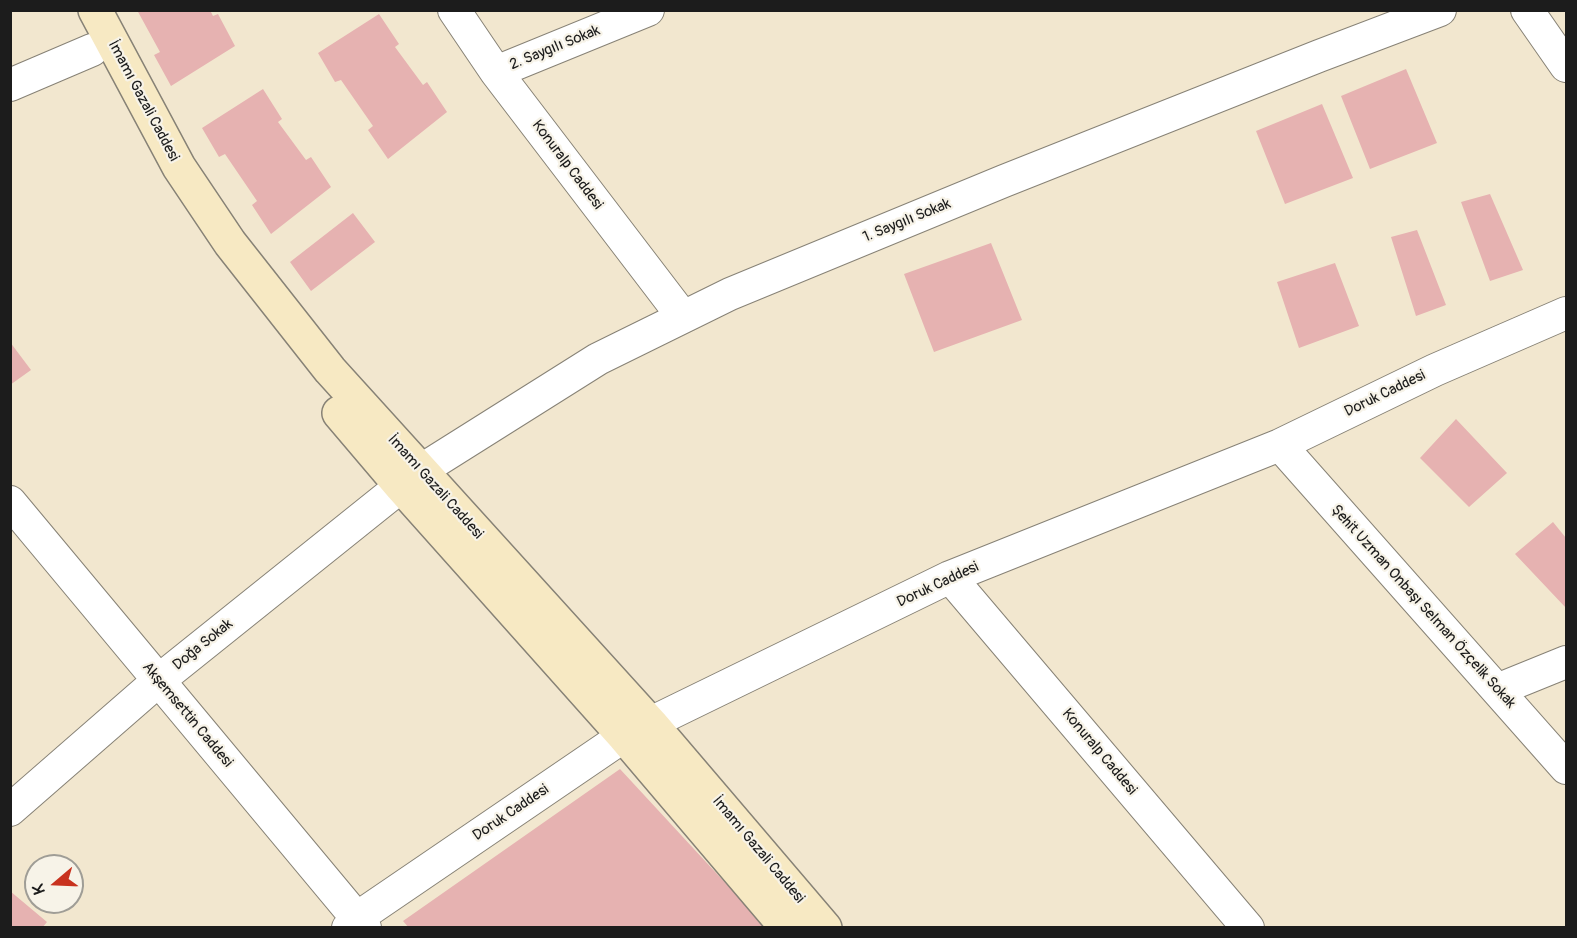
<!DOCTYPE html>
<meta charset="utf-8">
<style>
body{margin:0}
#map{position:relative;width:1577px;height:938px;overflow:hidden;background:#f2e7cf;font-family:Pangolin,sans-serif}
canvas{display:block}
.frame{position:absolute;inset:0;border:12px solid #1c1c1c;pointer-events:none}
.north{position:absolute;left:24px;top:854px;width:60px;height:60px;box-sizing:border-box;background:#f7f3e8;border:2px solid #9f9d96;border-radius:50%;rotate:251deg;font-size:16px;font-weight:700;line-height:24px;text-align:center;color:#1c1c1c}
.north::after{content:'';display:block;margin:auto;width:21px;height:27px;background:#c8321e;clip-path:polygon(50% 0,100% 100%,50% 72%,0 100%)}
</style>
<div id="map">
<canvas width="1577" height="938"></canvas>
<div class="frame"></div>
<div class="north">K</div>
</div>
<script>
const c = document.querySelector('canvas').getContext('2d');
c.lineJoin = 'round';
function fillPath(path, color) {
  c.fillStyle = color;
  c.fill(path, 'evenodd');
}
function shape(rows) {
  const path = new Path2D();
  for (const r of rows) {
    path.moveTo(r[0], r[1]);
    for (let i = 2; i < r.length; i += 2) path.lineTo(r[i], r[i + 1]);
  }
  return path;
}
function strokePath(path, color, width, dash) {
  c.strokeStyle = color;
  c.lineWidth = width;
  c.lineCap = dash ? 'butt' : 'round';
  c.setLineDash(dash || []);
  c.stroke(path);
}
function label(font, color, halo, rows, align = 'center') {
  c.font = font + ' Pangolin,sans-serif';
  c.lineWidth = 4.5;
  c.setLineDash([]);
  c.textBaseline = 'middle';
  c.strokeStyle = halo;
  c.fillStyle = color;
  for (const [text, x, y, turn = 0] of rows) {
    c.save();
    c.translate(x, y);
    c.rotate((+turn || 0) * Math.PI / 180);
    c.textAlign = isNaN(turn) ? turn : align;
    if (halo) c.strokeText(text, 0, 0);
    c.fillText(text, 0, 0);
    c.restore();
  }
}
const building = shape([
 [137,10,210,10,213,16,218,14,235,46,171,86,154,55,160,52],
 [379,14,399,44,395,47,423,85,427,82,447,112,388,159,368,130,373,126,341,80,335,82,318,53],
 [1406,69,1437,143,1370,169,1341,96],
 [263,89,282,119,278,122,306,160,311,157,331,187,271,234,252,205,257,201,225,154,219,157,202,128],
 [1322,104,1353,178,1285,204,1256,131],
 [1490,194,1523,270,1490,281,1461,202],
 [353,213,375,242,311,291,290,262],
 [1417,230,1446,305,1416,316,1391,237],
 [991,243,1022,320,934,352,904,274],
 [1335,263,1359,326,1299,348,1277,282],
 [10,342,31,370,10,385],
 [1456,419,1507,473,1469,507,1420,458],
 [1553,522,1566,538,1566,608,1515,554],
 [620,769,767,928,409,928,403,921],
 [10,891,47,922,42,928,10,928]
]);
const street = shape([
 [454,10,496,72,683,317],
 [1527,10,1566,66],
 [496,72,648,10],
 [10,85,92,50],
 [1280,445,1566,768],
 [10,502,365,928],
 [950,577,1248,928],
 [1497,690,1566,662],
 [10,810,158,681,420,471,598,359,730,294,1004,181,1319,56,1440,10],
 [348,928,357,918,624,736,950,577,1280,445,1435,370,1566,313]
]);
const secondary = shape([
 [95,10,179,167,230,243,330,370,651,724,825,928],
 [339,413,401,486,624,736,787,928]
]);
const streetNames = [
 ["2. Saygılı Sokak",555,48,-22],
 ["İmamı Gazali Caddesi",143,101,62],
 ["Konuralp Caddesi",567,165,53],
 ["1. Saygılı Sokak",907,221,-22],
 ["Doruk Caddesi",1385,394,-26],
 ["İmamı Gazali Caddesi",435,487,48],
 ["Doruk Caddesi",938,585,-25],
 ["Şehit Uzman Onbaşı Selman Özçelik Sokak",1423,607,48],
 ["Doğa Sokak",203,645,-39],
 ["Akşemsettin Caddesi",187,715,50],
 ["Konuralp Caddesi",1099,752,50],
 ["Doruk Caddesi",511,813,-34],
 ["İmamı Gazali Caddesi",758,850,50]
];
fillPath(building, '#e6b2b1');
strokePath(street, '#878276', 34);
strokePath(secondary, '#878276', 36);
strokePath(street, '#fff', 32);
strokePath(secondary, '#f7e9c3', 33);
label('15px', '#1c1c1c', '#f7f3e8', streetNames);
</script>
